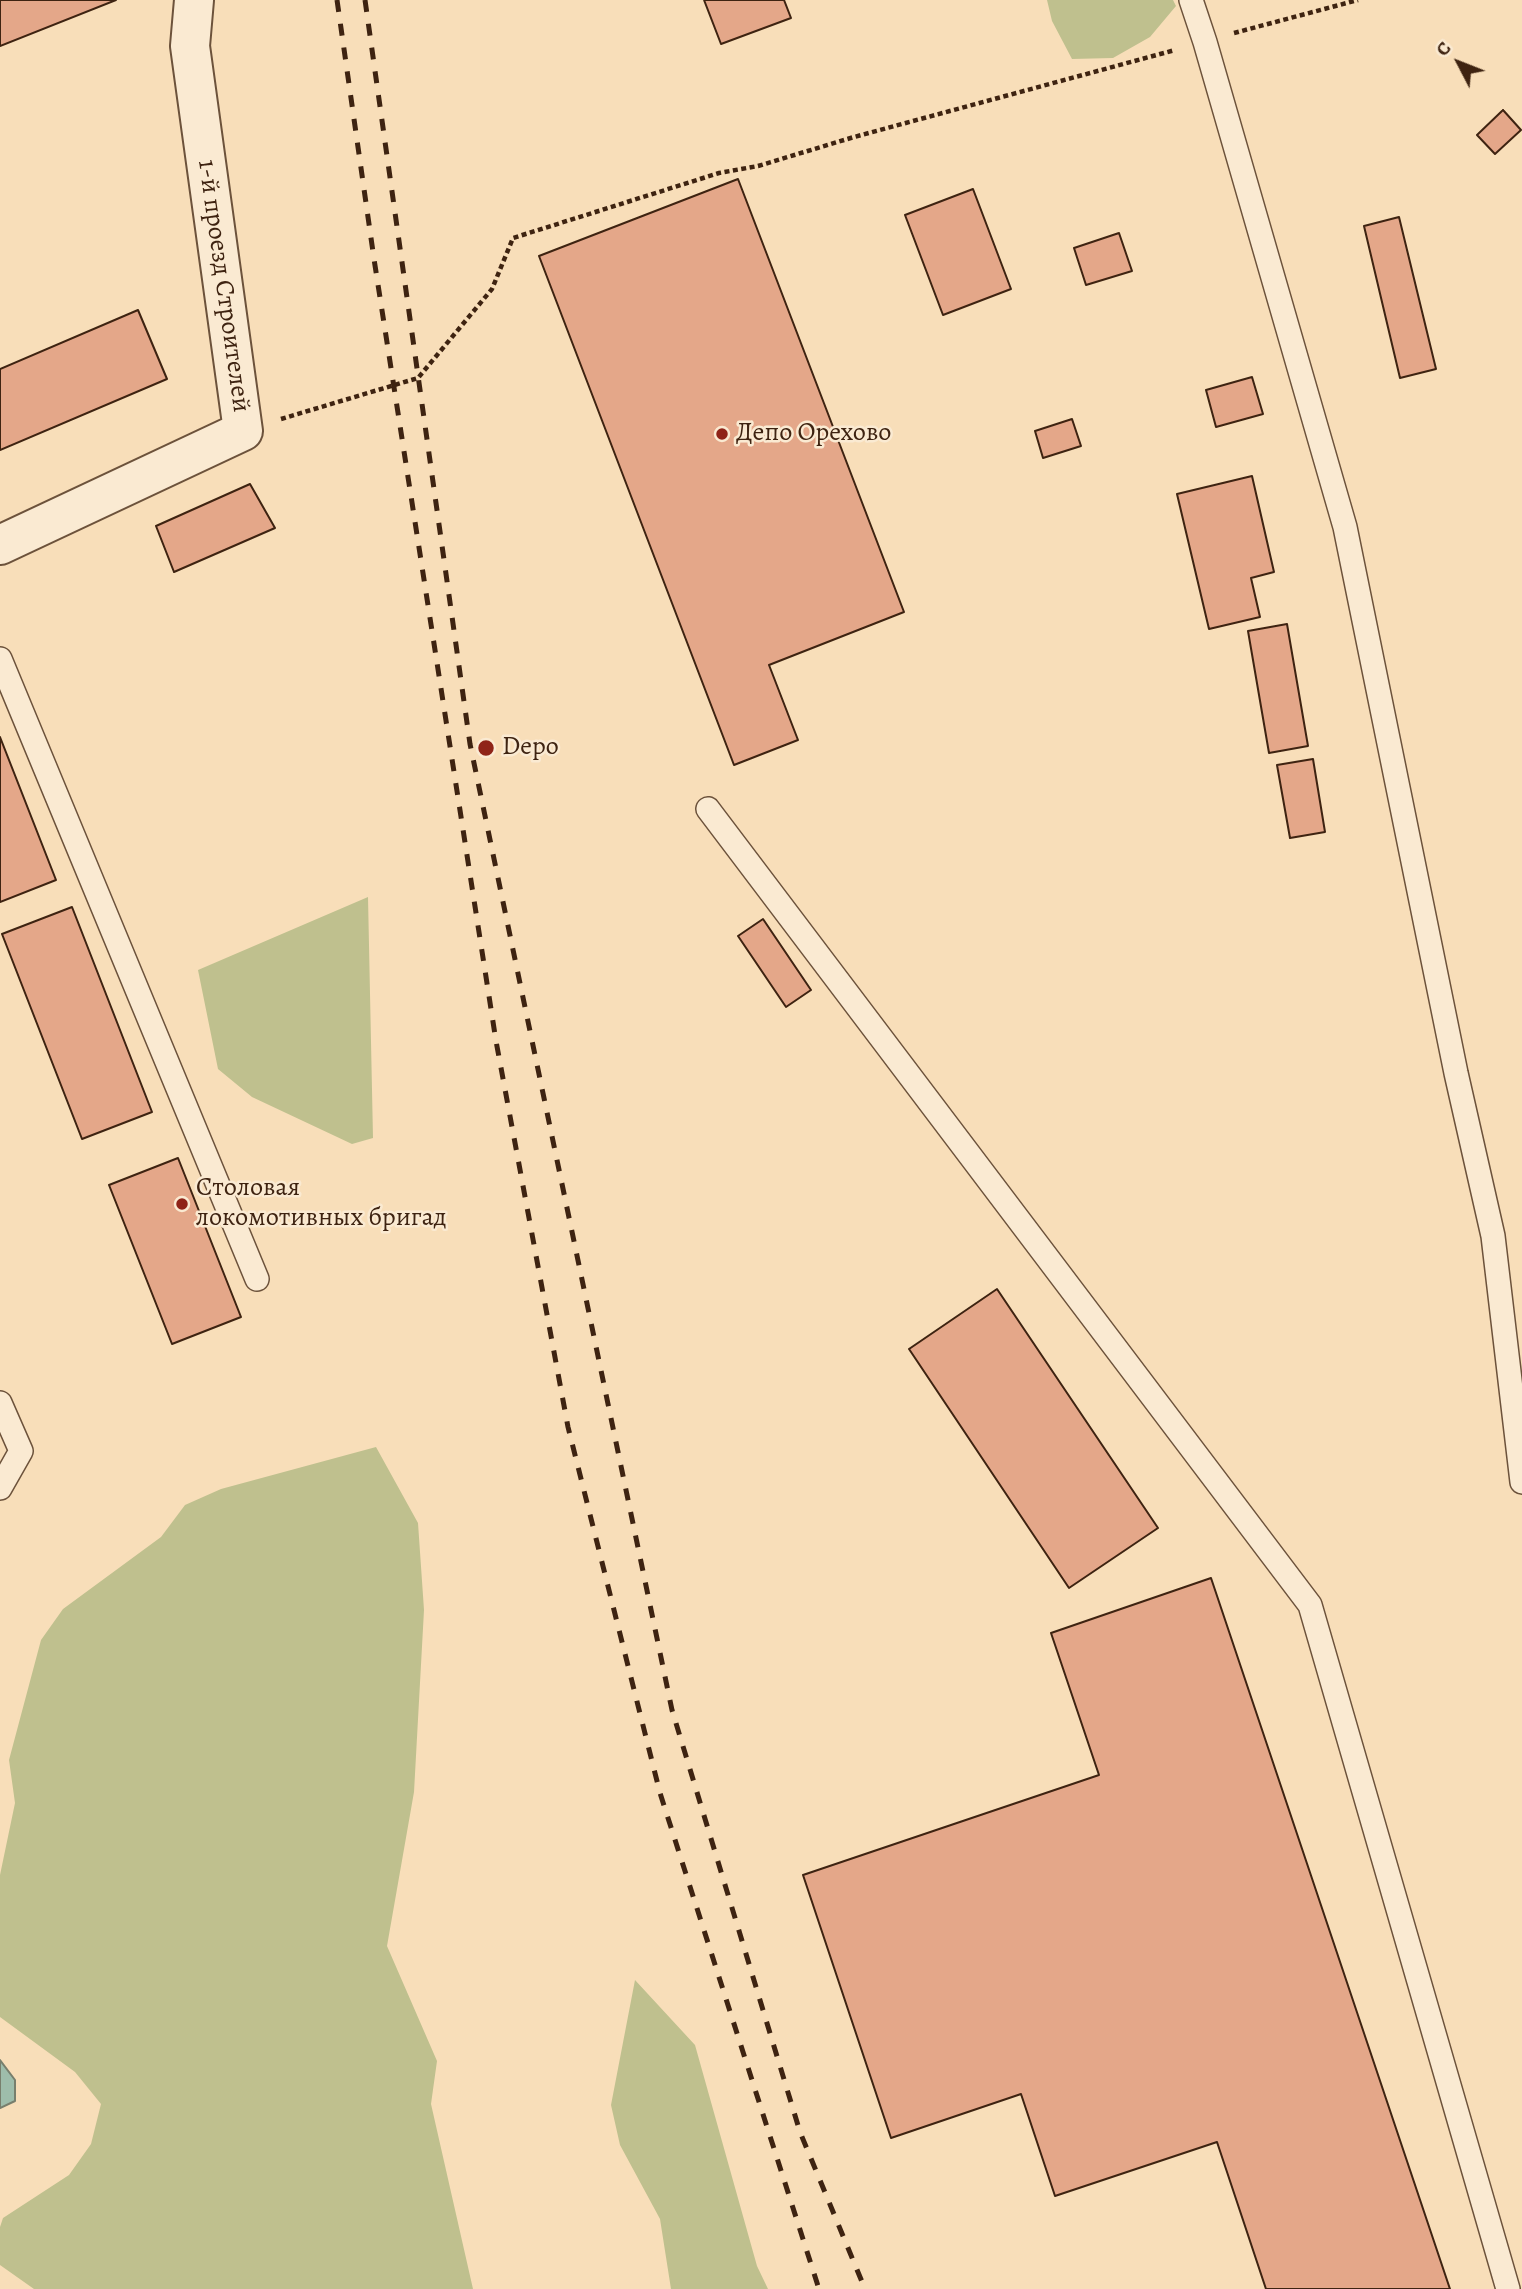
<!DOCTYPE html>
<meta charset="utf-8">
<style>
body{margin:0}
#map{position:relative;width:1522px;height:2289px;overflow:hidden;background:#f8deb9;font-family:Alegreya,serif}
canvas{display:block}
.north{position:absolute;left:1424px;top:28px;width:70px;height:70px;-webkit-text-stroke:5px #faead2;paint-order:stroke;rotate:312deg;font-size:19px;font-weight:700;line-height:28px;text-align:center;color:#3e2311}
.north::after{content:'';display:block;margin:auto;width:24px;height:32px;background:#3e2311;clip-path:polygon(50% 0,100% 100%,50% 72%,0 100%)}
</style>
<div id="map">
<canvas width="1522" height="2289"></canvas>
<div class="north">С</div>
</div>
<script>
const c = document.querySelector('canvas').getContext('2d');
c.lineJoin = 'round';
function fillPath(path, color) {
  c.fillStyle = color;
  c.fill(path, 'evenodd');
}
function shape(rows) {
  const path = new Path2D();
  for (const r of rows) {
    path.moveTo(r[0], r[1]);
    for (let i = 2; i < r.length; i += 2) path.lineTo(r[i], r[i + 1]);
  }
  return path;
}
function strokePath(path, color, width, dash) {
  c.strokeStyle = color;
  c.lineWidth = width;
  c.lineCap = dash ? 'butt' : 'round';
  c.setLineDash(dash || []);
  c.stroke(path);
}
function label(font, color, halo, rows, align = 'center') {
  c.font = font + ' Alegreya,serif';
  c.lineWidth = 5;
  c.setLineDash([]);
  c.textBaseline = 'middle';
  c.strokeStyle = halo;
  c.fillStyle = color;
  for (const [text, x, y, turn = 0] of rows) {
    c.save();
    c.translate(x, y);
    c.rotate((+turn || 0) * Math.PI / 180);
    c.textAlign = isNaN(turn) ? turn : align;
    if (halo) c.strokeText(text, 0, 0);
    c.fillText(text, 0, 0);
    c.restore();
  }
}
const green = shape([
 [1047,0,1173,0,1176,6,1150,37,1113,58,1072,59,1052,21],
 [368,897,373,1138,352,1144,252,1097,218,1069,198,970],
 [376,1447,418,1523,424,1610,414,1792,387,1946,437,2061,431,2104,473,2289,34,2289,0,2265,0,2227,3,2218,69,2175,91,2144,101,2104,75,2072,0,2017,0,1875,15,1803,9,1760,41,1640,63,1609,161,1537,185,1505,221,1489],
 [635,1980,695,2045,757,2266,768,2289,671,2289,660,2219,620,2145,611,2105]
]);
const water = shape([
 [0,2060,15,2080,15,2101,0,2108,0,2060]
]);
const building = shape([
 [0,0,116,0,0,46,0,0],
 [704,0,784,0,791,18,721,44,704,0],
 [1503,110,1521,130,1495,154,1477,135,1503,110],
 [738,179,904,612,769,665,798,740,734,765,539,256,738,179],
 [973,189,1011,289,943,315,905,215,973,189],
 [1399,217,1436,369,1400,378,1364,226,1399,217],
 [1119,233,1132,271,1086,285,1074,248,1119,233],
 [138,310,167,379,0,450,0,369,138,310],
 [1252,377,1263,414,1216,427,1206,390,1252,377],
 [1072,419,1081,446,1043,458,1035,431,1072,419],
 [1252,476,1274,572,1251,578,1260,617,1209,629,1177,494,1252,476],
 [250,484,275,528,174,572,156,526,250,484],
 [1287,624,1308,746,1269,753,1248,631,1287,624],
 [0,737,56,880,0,902,0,737],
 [1313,759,1325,832,1290,838,1277,765,1313,759],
 [72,907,152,1112,82,1139,2,934,72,907],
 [763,919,811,990,786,1007,738,936,763,919],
 [178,1158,241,1317,172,1344,109,1185,178,1158],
 [997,1289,1158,1528,1069,1588,909,1349,997,1289],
 [1211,1578,1450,2289,1266,2289,1217,2142,1055,2196,1021,2094,891,2138,803,1875,1099,1775,1051,1633,1211,1578]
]);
const path = shape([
 [1234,33,1358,0],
 [281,419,418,378,492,289,513,238,719,173,758,166,854,137,1175,50]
]);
const service = shape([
 [1191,0,1205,42,1345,527,1456,1073,1493,1236,1522,1482],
 [0,659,257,1279],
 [708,809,1310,1605,1508,2289],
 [0,1403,21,1451,0,1488]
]);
const minor = shape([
 [0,545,243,431,190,46,194,0]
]);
const rail = shape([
 [337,0,374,259,496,1041,568,1427,660,1793,819,2289],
 [365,0,470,744,672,1710,800,2132,865,2289]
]);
const markers = [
 [722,434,7,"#8f2418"],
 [486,748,9,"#8f2418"],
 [182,1204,7,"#8f2418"]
];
const streetNames = [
 ["1-й проезд Строителей",223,286,82]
];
const poiNames = [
 ["Депо Орехово",736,434],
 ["Depo",502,748],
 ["Столовая",196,1189],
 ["локомотивных бригад",196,1219]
];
fillPath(green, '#bfc08e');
fillPath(water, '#9ebdab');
strokePath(water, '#787f6d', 2);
fillPath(building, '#e4a789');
strokePath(building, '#3e2311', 2);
strokePath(service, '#6c523b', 26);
strokePath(minor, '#6c523b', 42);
strokePath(path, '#3e2311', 4.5, [5, 3.5]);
strokePath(service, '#faead2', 23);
strokePath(minor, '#faead2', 38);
strokePath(rail, '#3e2311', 5, [12, 12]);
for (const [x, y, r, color] of markers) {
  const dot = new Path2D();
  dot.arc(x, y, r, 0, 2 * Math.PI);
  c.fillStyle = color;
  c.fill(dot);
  strokePath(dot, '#faead2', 2.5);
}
label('26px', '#3e2311', '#faead2', streetNames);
label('26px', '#3e2311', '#faead2', poiNames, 'left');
</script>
